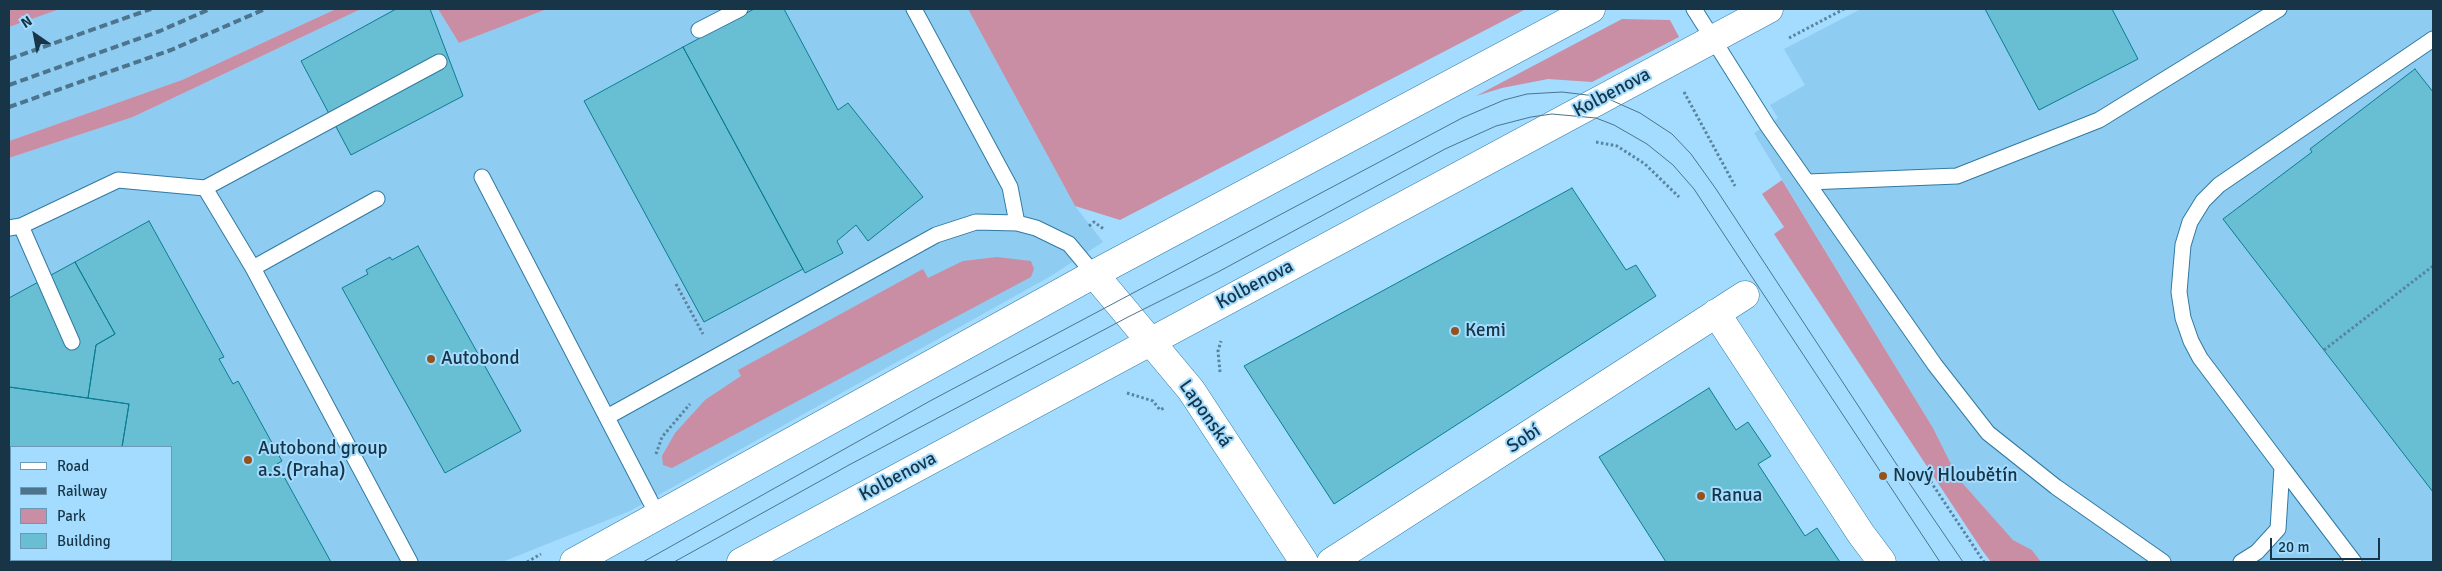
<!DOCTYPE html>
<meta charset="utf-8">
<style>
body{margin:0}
#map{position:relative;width:2442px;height:571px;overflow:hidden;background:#a3dcff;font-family:Signika,sans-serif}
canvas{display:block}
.frame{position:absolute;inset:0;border:10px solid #173546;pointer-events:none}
.legend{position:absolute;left:10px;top:446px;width:162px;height:115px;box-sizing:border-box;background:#a3dcff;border:1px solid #6b99b5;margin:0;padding:6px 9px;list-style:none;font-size:15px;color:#173546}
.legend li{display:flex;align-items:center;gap:10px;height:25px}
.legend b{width:25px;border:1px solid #6b99b5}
.north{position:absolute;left:10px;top:10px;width:50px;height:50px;-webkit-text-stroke:4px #a3dcff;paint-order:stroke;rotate:327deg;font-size:14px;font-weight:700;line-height:20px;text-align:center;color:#173546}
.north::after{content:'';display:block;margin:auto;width:18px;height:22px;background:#173546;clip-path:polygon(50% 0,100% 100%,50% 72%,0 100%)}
.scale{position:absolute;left:2270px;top:538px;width:110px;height:22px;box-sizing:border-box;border:2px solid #173546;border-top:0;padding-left:6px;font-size:15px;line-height:18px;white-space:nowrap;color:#173546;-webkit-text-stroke:4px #a3dcff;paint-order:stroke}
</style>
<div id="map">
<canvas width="2442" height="571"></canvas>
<div class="frame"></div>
<ul class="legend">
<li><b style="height:6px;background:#fff"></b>Road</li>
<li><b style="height:6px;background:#4c748c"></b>Railway</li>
<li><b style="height:14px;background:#ca8ea4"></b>Park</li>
<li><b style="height:14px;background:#68bed3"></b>Building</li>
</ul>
<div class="north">N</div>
<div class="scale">20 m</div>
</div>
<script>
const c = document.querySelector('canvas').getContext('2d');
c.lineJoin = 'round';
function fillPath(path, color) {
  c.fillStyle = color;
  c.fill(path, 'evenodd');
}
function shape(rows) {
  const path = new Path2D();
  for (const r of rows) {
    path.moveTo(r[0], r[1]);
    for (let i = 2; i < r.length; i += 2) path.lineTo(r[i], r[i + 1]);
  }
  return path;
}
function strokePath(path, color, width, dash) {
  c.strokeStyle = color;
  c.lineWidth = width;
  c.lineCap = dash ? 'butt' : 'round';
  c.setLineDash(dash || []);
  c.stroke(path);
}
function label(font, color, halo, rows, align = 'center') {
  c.font = font + ' Signika,sans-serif';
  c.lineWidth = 4;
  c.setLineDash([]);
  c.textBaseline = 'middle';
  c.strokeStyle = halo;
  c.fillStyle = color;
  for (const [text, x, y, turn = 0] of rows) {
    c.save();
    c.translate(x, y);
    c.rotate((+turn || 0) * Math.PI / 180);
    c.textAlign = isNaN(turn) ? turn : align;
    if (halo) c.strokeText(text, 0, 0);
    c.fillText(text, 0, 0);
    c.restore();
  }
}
const built = shape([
 [60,9,336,9,182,80,9,141,9,27],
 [361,9,438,9,459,43,547,9,968,9,1075,206,1103,242,1051,276,630,511,502,562,28,562,13,560,171,560,171,447,11,447,11,559,9,559,9,158,133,117],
 [1861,9,2433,9,2433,562,2041,562,2032,550,2013,540,1958,478,1933,428,1754,133,1778,118,1770,105,1805,85,1784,49]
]);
const green = shape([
 [9,9,60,9,9,27],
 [336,9,361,9,133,117,9,158,9,141,182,80],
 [438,9,547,9,459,43],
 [968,9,1526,9,1120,220,1075,206],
 [1622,19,1670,20,1679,37,1592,82,1548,79,1502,88,1476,96],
 [1782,180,1933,428,1958,478,2013,540,2032,550,2041,562,1991,562,1982,550,1774,234,1784,227,1762,194],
 [997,257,1031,261,1034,269,1031,277,672,468,663,465,662,456,675,433,705,400,741,376,738,370,923,269,928,278,963,261]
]);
const building = shape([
 [396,9,430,9,463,96,351,155,301,61,396,9],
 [754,9,784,9,838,110,848,103,923,197,868,241,856,225,837,241,843,253,805,273,683,47,754,9],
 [1985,9,2112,9,2138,59,2039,110,1985,9],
 [683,47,803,269,704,322,584,101,683,47],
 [2415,69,2433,92,2433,492,2223,219,2312,152,2310,149,2415,69],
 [1572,188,1626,270,1636,265,1656,296,1334,504,1244,366,1572,188],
 [149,221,224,357,219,359,233,384,238,381,282,461,277,464,331,562,106,562,106,560,171,560,171,447,122,447,129,404,88,398,96,345,115,334,75,262,149,221],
 [418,246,521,431,445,473,342,288,368,274,366,270,390,257,392,260,418,246],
 [75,262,115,334,96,345,88,398,9,387,9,298,75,262],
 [9,387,129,404,122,447,11,447,11,548,9,548,9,387],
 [1709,388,1736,430,1748,422,1771,456,1758,464,1805,536,1817,528,1840,562,1666,562,1599,457,1709,388]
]);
const path = shape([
 [1789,38,1844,9],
 [1684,92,1735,186],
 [1596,142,1617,146,1645,164,1679,197],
 [1089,226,1094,222,1105,230],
 [676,284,703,334],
 [2324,350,2433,266],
 [1220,372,1218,351,1221,341],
 [1127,393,1153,401,1160,410,1164,408],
 [656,454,662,437,690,404],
 [1925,473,1984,562],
 [527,562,541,554]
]);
const service = shape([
 [914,9,1010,187,1017,223,1036,228,1069,244,1094,274],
 [1694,9,1767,125,1935,365,1988,433,2056,487,2163,562],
 [699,30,740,9],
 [482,177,658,516],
 [1808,182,1957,176,2099,120,2279,9],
 [205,188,439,62],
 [21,226,72,342],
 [9,228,21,226,118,180,205,188,253,268,410,562],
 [253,268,377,199],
 [607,417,936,235,976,222,1017,223],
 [2282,467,2354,562],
 [2241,562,2257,552,2278,529,2282,467,2200,358,2191,341,2183,318,2179,292,2183,245,2190,222,2203,201,2219,185,2433,39]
]);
const minor = shape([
 [1094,274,1191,390,1304,562],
 [1716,313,1861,534,1882,562],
 [1331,562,1745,295]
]);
const secondary = shape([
 [574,562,1094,274,1591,9],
 [741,562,1769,9]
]);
const tram = shape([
 [643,562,930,401,1462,118,1504,100,1527,94,1562,92,1604,97,1640,113,1672,134,1691,154,1716,189,1899,468,1963,562],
 [674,562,849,465,1128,317,1218,272,1445,149,1496,126,1531,117,1552,114,1596,118,1614,125,1647,144,1673,165,1694,189,1940,562]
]);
const rail = shape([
 [9,59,151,9],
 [9,85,160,31,210,9],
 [9,107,171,50,265,9]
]);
const markers = [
 [1455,331,5,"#94531e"],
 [431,359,5,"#94531e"],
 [248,460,5,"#94531e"],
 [1883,476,5,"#94531e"],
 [1701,496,5,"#94531e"]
];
const streetNames = [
 ["Kolbenova",1612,93,-28],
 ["Kolbenova",1255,285,-28],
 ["Laponská",1205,414,55],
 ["Sobí",1524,439,-33],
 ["Kolbenova",898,477,-28]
];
const poiNames = [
 ["Kemi",1465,331],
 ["Autobond",441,359],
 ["Autobond group",258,449],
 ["a.s.(Praha)",258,471],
 ["Nový Hloubětín",1893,476],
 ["Ranua",1711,496]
];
fillPath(built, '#8fccf1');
fillPath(green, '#ca8ea4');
fillPath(building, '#68bed3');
strokePath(building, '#0b7d93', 1);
strokePath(service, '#317aa2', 17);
strokePath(minor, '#317aa2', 29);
strokePath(secondary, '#317aa2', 29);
strokePath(path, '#59849e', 3, [2.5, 2.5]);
strokePath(service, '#fff', 15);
strokePath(minor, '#fff', 28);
strokePath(secondary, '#fff', 28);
strokePath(tram, '#4c748c', 1);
strokePath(rail, '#4c748c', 4, [8, 4]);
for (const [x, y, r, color] of markers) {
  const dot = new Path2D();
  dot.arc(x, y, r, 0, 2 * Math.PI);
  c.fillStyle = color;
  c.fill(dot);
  strokePath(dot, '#a3dcff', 2);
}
label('19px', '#173546', '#a3dcff', streetNames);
label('19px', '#173546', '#a3dcff', poiNames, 'left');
</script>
